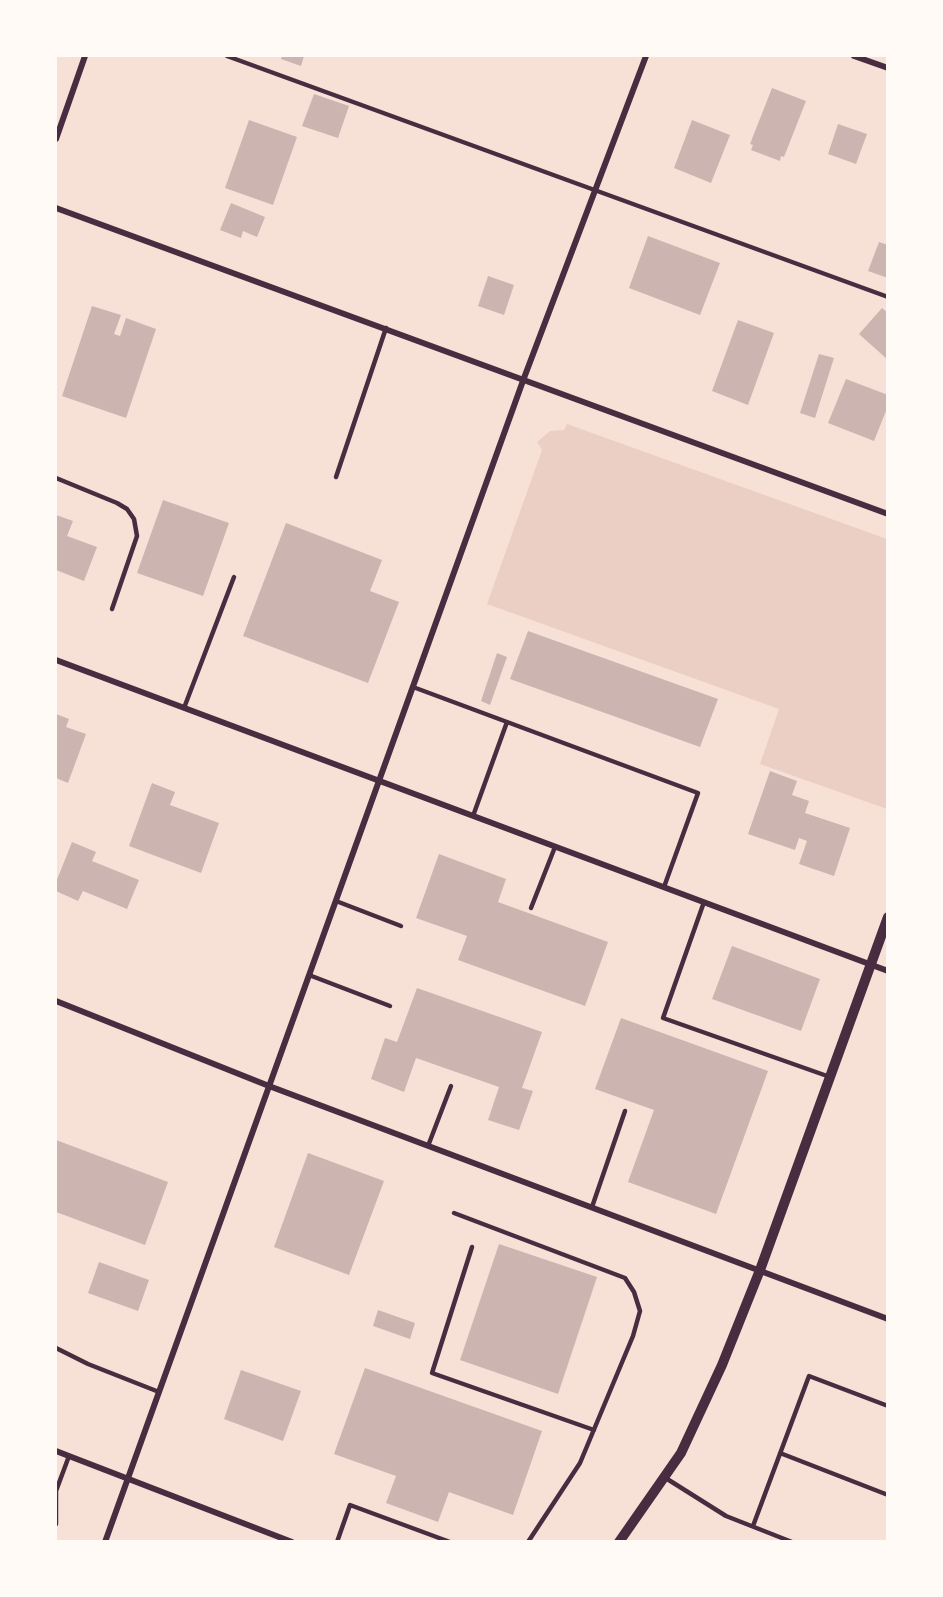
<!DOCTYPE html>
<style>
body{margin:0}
#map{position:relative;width:943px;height:1597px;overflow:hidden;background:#f7e1d7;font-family:Literata,serif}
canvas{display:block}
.frame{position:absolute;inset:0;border:57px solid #fffaf5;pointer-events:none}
</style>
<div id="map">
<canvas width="943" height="1597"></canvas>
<div class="frame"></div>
</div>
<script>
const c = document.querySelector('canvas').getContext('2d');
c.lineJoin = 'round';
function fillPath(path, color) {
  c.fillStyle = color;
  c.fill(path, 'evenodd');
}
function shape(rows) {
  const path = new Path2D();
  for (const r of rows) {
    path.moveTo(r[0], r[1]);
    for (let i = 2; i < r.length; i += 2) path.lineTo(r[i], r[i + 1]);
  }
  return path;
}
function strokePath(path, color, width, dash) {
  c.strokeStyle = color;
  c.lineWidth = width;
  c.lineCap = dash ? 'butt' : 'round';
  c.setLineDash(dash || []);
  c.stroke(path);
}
const green = shape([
 [567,424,887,539,887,809,760,764,779,709,487,604,542,450,537,442,550,431,564,430]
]);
const building = shape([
 [282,56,304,56,301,66,281,59],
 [772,88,806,101,784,157,781,156,780,161,751,150,753,145,750,144],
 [314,94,349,106,338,138,302,126],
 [249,120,297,137,273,205,225,188],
 [692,120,730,135,711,183,674,168],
 [838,124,867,134,856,164,828,154],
 [231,203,265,217,257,237,243,231,241,238,220,230],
 [648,236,720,263,700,315,629,288],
 [879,242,888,245,888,278,868,271],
 [488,276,514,285,504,315,478,306],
 [92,306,121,315,114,334,120,336,126,318,156,329,126,418,62,396],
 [882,308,888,313,888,360,859,334],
 [738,320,774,333,748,405,712,391],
 [819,354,834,358,815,418,800,413],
 [846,379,888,395,888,406,874,441,828,423],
 [163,500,229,523,203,596,137,573],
 [56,515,73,521,67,536,97,547,84,581,56,570],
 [286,523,382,560,370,591,399,602,368,683,243,636],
 [528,631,718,699,700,747,510,679],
 [497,653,507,657,490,705,481,701],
 [56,714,69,719,66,727,86,734,68,783,56,778],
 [770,771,797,781,792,795,809,801,805,813,850,828,834,876,799,864,807,841,799,838,795,850,748,834],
 [152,783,175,792,170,805,219,823,201,873,129,846],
 [72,842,96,852,92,861,139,880,127,909,83,891,78,901,56,891,56,882],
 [439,854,506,879,498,902,608,942,585,1006,458,960,467,936,416,918],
 [732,946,820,979,801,1031,712,999],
 [417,988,542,1032,522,1088,533,1091,519,1130,488,1120,499,1087,416,1058,404,1092,371,1079,385,1038,397,1042],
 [621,1018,768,1071,716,1214,628,1182,654,1110,595,1089],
 [56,1140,168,1182,145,1245,56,1212],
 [308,1153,384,1181,349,1275,274,1247],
 [499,1244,597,1277,558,1394,460,1360],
 [99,1262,149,1280,138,1311,88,1293],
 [378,1310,415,1323,410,1339,373,1326],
 [365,1368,542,1431,513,1515,449,1492,438,1522,386,1503,396,1476,334,1454],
 [241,1370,301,1391,283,1441,224,1419]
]);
const service = shape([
 [227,56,888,297],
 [336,477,386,328],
 [56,478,117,503,127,509,134,519,137,536,112,609],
 [413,687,698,793,664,887],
 [184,708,234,577],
 [473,816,507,722],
 [336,901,401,926],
 [704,902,663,1018,830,1077],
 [531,908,555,847],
 [309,975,390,1006],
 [428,1146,451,1086],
 [592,1207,625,1111],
 [454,1213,625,1278,634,1292,640,1311,633,1336,580,1463,528,1542],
 [472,1247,432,1373,594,1430],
 [56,1348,88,1364,159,1392],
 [780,1453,888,1495],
 [664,1477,726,1516,792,1542],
 [56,1524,56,1491,69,1456],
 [753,1526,809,1376,888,1406],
 [337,1542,350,1505,450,1542]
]);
const minor = shape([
 [854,56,888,68],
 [56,139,85,56],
 [56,208,888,514],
 [56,660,888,971],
 [56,1001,269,1086,888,1319],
 [56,1451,292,1542],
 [105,1542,524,378,646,56]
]);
const tertiary = shape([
 [619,1542,681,1453,722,1365,760,1270,888,917]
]);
fillPath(green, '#ebcfc5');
fillPath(building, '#ccb4b1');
strokePath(service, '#4a2c40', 4.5);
strokePath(minor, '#4a2c40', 6);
strokePath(tertiary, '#4a2c40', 10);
</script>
